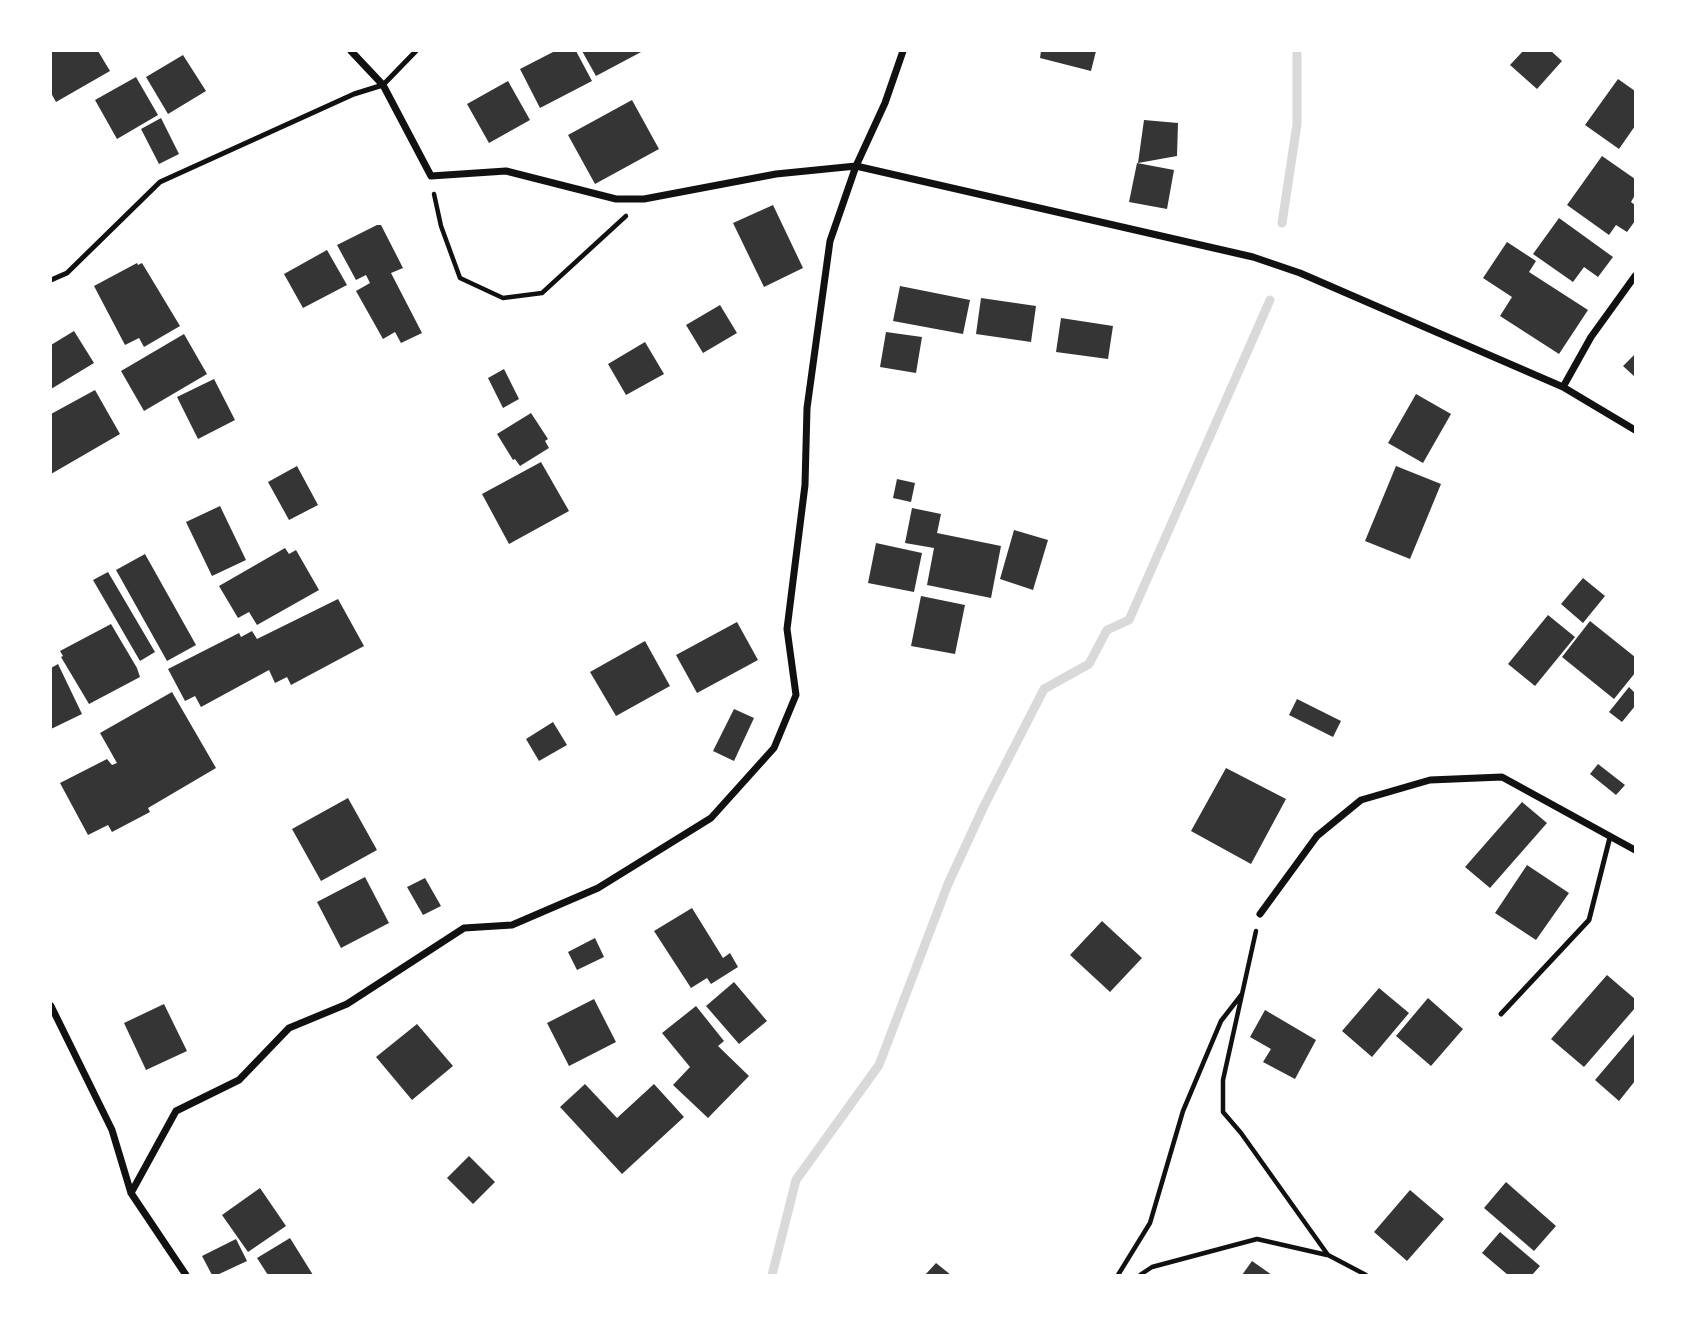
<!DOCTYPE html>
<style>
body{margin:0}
#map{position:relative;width:1686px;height:1326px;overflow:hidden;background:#fff;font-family:"IBM Plex Sans",sans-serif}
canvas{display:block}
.frame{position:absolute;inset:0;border:52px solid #fff;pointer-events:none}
</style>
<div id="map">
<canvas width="1686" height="1326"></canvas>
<div class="frame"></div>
</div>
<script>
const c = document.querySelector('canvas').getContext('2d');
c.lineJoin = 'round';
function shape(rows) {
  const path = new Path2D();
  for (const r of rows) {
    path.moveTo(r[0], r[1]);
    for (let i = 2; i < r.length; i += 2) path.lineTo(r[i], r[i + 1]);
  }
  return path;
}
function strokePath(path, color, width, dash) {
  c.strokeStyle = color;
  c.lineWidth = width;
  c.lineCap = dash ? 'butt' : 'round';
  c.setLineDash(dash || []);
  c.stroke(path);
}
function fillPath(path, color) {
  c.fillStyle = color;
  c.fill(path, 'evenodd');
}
const stream = shape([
 [1282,223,1297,124,1297,51],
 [772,1275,796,1180,879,1065,948,884,984,806,1044,689,1089,664,1107,630,1129,620,1270,300]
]);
const building = shape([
 [51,51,98,51,110,71,56,102,51,93],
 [555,51,576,51,592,81,540,108,520,69],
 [582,51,643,51,596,76],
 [1041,51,1096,51,1091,71,1040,58],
 [1523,51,1551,51,1562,61,1537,89,1510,65],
 [183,55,206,91,168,114,146,77],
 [136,77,158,115,117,139,95,100],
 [1618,79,1635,91,1635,126,1619,149,1585,125],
 [508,81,530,120,489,143,467,104],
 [632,100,659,149,595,184,568,135],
 [161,118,179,154,159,164,141,129],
 [1144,120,1178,123,1177,156,1138,163],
 [1602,156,1635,179,1635,195,1631,202,1635,205,1635,221,1627,232,1616,225,1609,235,1567,205],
 [1137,163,1174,170,1167,209,1129,202],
 [773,205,803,268,764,287,733,223],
 [1559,218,1613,257,1598,277,1584,267,1573,282,1533,254],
 [377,225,381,225,403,268,391,273,422,333,401,343,395,332,383,339,356,291,370,283,366,275,356,280,337,245],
 [1507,242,1536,261,1529,272,1588,310,1559,354,1500,316,1512,297,1483,278],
 [327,250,347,285,303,308,284,274],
 [137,263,138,265,142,263,180,326,144,347,139,338,125,345,94,286],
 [900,286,970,300,963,334,893,321],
 [981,298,1036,306,1031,342,976,334],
 [720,305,737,333,703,353,686,325],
 [1061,318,1113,326,1108,359,1056,352],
 [74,331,94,363,51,389,51,345],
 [886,332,922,337,916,373,880,367],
 [184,334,207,374,144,411,121,371],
 [645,342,664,374,626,395,608,364],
 [1635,354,1635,377,1623,366],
 [504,369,519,399,503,408,488,378],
 [214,379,235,420,198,439,177,397],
 [95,390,120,434,51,474,51,414],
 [1416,394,1451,414,1423,463,1388,443],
 [531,413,548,439,545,441,549,448,520,466,515,459,513,460,497,434],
 [541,462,569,511,509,544,482,494],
 [297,466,318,505,289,520,268,482],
 [1396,466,1441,484,1410,559,1365,541],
 [897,479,915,483,911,502,893,498],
 [220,506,246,560,212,576,186,522],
 [912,508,941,514,937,533,1001,546,991,598,927,585,934,548,905,543],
 [1014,530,1048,540,1033,590,1000,579],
 [876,543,922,553,914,592,868,583],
 [285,548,289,554,296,550,319,590,257,625,249,612,238,618,219,586],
 [145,554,196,645,167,661,116,570],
 [108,572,155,652,140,661,93,580],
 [1583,578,1605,596,1583,623,1561,604],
 [921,596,965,605,955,654,911,646],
 [338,599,364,646,291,685,287,677,275,683,269,670,201,707,195,696,185,701,168,669,239,633,241,637,252,631,257,639],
 [1548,615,1575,637,1535,686,1508,664],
 [1590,621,1635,657,1635,673,1614,699,1562,657],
 [737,622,758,660,697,693,676,655],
 [111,624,137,668,140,677,89,704,61,657,63,656,60,651],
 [645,641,670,686,616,716,590,672],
 [58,664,82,714,51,729,51,668],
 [1629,687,1635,693,1635,706,1622,722,1609,712],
 [172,692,216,768,148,808,150,812,112,832,108,825,88,835,60,783,107,759,112,765,117,763,100,733],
 [1297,699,1341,721,1333,737,1289,715],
 [734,709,754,718,734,761,713,751],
 [553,722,567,745,539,761,526,739],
 [1598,764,1625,785,1616,795,1590,774],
 [1226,768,1286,799,1251,864,1191,831],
 [348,798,377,850,321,881,292,829],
 [1522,802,1547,823,1490,888,1465,867],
 [1527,865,1569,893,1536,940,1495,913],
 [365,877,389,923,341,948,317,902],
 [425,878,441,906,423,915,407,887],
 [692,908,723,958,730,953,738,967,711,984,707,978,691,988,654,931],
 [1102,921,1142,958,1110,992,1070,955],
 [595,938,604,957,577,970,568,952],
 [1607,975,1635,999,1635,1008,1584,1067,1551,1039],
 [734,982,767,1021,739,1044,706,1006],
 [1379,988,1409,1013,1372,1057,1342,1031],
 [1428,998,1463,1029,1431,1066,1396,1036],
 [594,999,616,1042,569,1066,547,1023],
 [164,1004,187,1051,146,1070,124,1023],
 [696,1006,724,1041,718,1046,749,1076,708,1118,673,1085,690,1067,662,1033],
 [1265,1010,1316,1040,1295,1079,1263,1062,1271,1049,1250,1037],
 [417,1024,453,1066,412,1100,376,1057],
 [1635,1033,1635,1081,1619,1101,1595,1080],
 [585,1084,617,1118,654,1084,684,1117,622,1174,560,1107],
 [469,1156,495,1182,473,1204,447,1178],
 [1506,1182,1556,1226,1534,1251,1484,1208],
 [260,1188,286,1226,248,1252,222,1215],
 [1410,1190,1444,1219,1407,1261,1374,1232],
 [1500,1232,1540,1266,1532,1275,1508,1275,1482,1253],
 [290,1238,313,1275,268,1275,257,1258],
 [236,1239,247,1261,217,1275,212,1275,202,1256],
 [1252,1261,1272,1275,1242,1275],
 [936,1263,951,1275,925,1275]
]);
const path = shape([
 [434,194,441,226,460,278,503,298,542,293,626,216],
 [1256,931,1223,1080,1223,1112,1241,1133,1328,1255,1366,1275],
 [1118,1275,1150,1223,1183,1111,1221,1021,1242,994],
 [1140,1275,1152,1267,1257,1239,1327,1255]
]);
const service = shape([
 [51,280,67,273,160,182,354,94,383,85,416,51],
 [1501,1014,1589,920,1610,837]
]);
const minor = shape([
 [351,51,383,85,431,176,506,171,616,199,644,199,776,174,856,166,1253,257,1300,273,1563,387,1635,430],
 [1563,387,1591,337,1635,276],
 [1260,914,1317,836,1361,800,1430,780,1502,777,1635,850],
 [51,1006,112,1130,131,1193,186,1275],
 [131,1193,176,1111,239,1080,289,1028,347,1004,464,928,512,925,598,888,711,818,774,748,796,695,787,629,805,485,807,408,830,241,856,166,885,103,903,51]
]);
strokePath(stream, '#d9d9d9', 9);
fillPath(building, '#353535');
strokePath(path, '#111', 4.5);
strokePath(service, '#111', 5);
strokePath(minor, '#111', 7);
</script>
